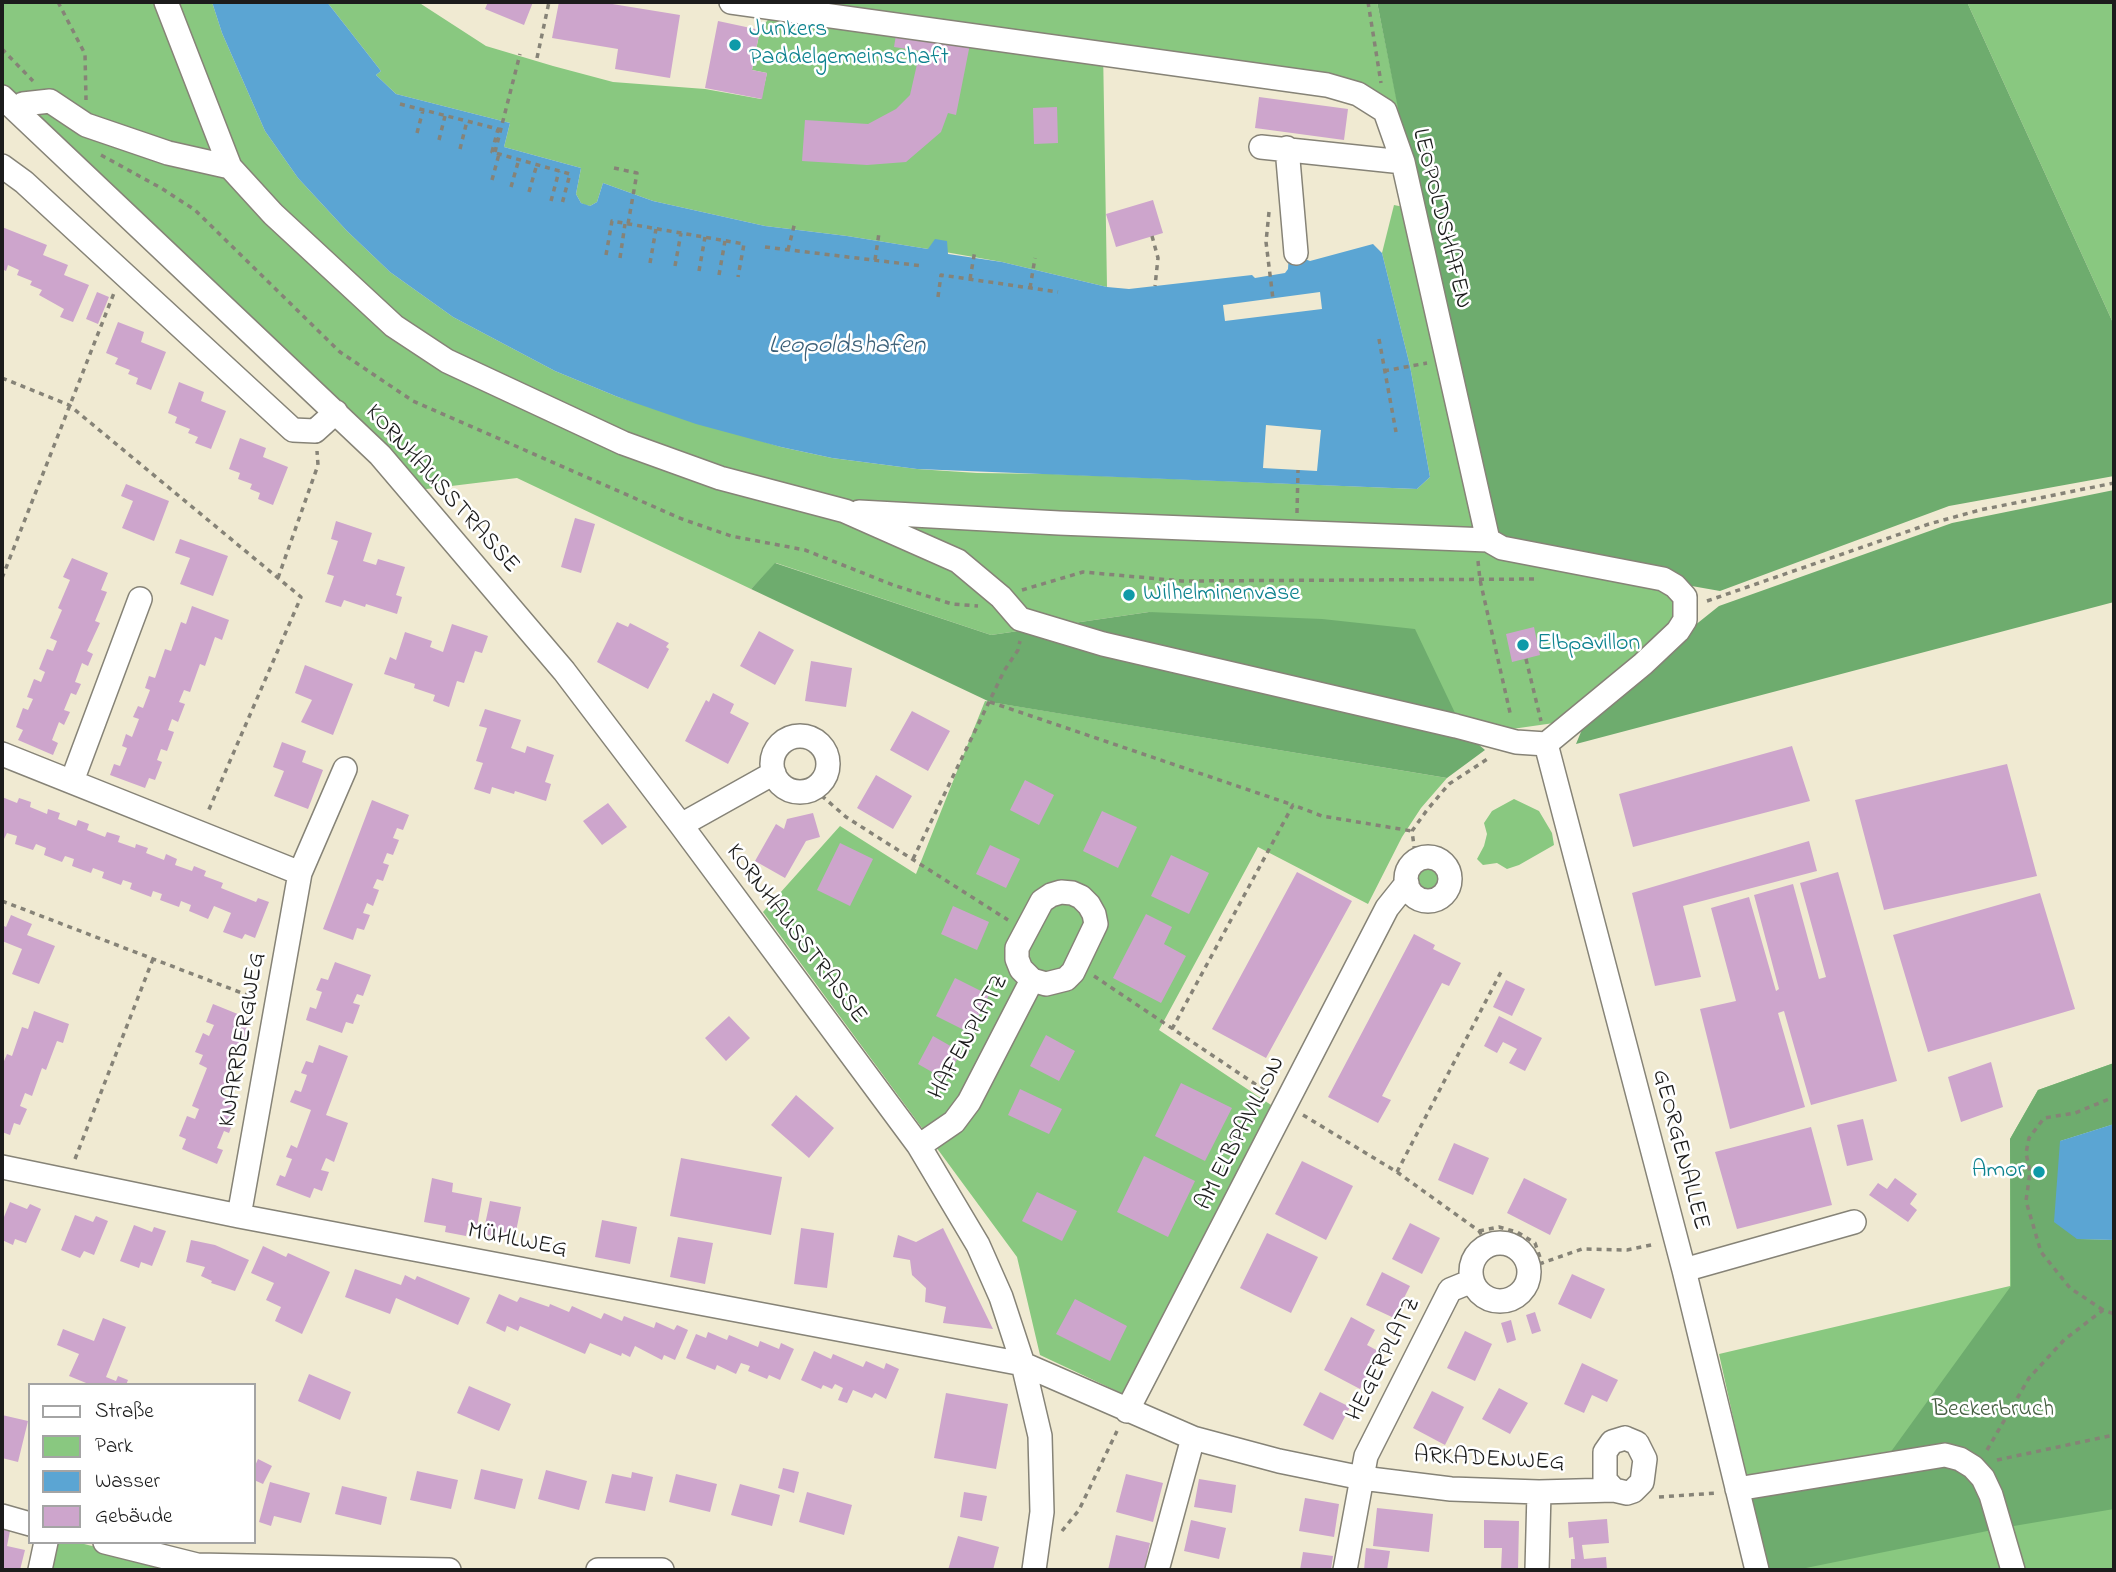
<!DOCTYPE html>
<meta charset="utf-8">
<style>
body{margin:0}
#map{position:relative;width:2116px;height:1572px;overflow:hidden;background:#f0ead2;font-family:"Indie Flower",sans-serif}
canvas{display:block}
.frame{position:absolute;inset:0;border:4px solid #1c1c1c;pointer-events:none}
.legend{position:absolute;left:28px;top:1383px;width:228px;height:161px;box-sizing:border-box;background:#fff;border:2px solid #a4a4a4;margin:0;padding:9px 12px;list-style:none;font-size:21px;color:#1c1c1c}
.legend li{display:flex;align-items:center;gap:14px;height:35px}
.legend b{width:35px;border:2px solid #a4a4a4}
</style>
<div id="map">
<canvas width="2116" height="1572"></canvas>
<div class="frame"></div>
<ul class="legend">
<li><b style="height:9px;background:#fff"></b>Straße</li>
<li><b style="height:19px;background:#89c880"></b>Park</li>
<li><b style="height:19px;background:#5ba5d3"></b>Wasser</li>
<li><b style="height:19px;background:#cda5cc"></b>Gebäude</li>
</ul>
</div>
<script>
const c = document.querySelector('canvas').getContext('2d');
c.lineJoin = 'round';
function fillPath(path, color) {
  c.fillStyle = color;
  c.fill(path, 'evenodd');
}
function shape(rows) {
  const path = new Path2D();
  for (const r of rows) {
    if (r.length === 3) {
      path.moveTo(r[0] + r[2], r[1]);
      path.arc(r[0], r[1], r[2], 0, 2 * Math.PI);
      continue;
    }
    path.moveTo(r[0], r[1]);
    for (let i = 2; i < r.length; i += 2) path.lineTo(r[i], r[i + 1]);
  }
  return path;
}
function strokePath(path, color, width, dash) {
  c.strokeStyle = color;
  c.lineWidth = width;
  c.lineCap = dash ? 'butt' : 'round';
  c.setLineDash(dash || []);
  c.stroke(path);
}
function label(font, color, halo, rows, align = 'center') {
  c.font = font + ' "Indie Flower",sans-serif';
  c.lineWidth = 5;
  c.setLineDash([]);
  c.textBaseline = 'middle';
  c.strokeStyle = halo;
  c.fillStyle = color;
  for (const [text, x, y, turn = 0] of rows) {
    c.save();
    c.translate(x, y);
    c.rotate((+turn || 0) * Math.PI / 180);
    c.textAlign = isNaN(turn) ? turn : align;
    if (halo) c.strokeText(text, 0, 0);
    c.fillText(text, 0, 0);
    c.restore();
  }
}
const green = shape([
 [2,2,212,2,222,33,265,131,298,178,347,231,390,272,453,317,555,371,618,397,781,447,832,458,917,469,977,473,1053,474,1417,489,1430,477,1410,366,1382,253,1394,205,1418,210,1653,581,1671,598,1677,611,1673,626,1554,723,1505,730,1149,612,991,635,776,563,751,589,517,478,402,492,2,114],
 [327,2,418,2,486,46,553,66,613,82,705,89,761,99,767,73,752,70,760,30,780,4,771,2,1377,2,1406,145,1345,83,1103,48,1107,287,1002,262,928,249,847,236,765,226,653,201,603,183,597,202,590,206,585,205,581,203,576,194,581,168,504,147,510,123,396,94,376,75,381,71],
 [1967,2,2114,2,2114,325],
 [985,701,1447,778,1421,808,1402,837,1368,904,1258,847,1159,1030,1286,1115,1140,1402,1040,1355,1017,1257,763,912,840,826,916,874],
 [1514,799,1539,811,1552,833,1554,845,1519,865,1507,869,1497,863,1483,865,1477,859,1484,846,1487,834,1484,823,1492,811],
 [1430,867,1442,874,1444,882,1440,888,1430,891,1421,888,1412,880,1415,871],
 [2114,1063,2114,1124,2060,1141,2077,1239,2114,1240,2114,1570,1767,1570,1719,1354,2010,1286,2010,1139,2038,1090],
 [58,1542,76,1542,173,1566,180,1570,46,1570,52,1547]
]);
const forest = shape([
 [1377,2,1967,2,2114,325,2114,476,1949,506,1720,591,1499,552,1418,210],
 [2114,490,2114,602,1576,744,1583,727,1684,634,1719,606,1952,523],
 [775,563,991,635,1149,612,1322,619,1415,629,1456,715,1471,738,1485,750,1447,778,990,702,751,589],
 [2114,1063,2114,1124,2060,1141,2077,1239,2114,1240,2114,1509,2002,1528,1796,1570,1767,1570,1750,1496,1890,1453,2011,1286,2010,1139,2038,1090]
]);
const water = shape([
 [212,2,327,2,381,71,376,75,396,94,510,123,504,147,581,168,576,194,581,203,590,206,597,202,603,183,653,201,765,226,847,236,928,249,935,239,947,241,948,254,1002,262,1107,287,1129,289,1252,275,1255,278,1285,273,1288,269,1289,253,1310,261,1373,244,1382,253,1410,366,1430,477,1417,489,917,469,832,458,781,447,696,424,618,397,555,371,453,317,390,272,347,231,298,178,265,131,222,33],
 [2114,1124,2114,1240,2077,1239,2054,1222,2060,1141]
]);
const pier = shape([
 [1320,292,1322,309,1225,321,1223,305],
 [1266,425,1321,430,1317,471,1263,468]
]);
const building = shape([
 [488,2,533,2,524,25,485,9],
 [559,2,600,2,680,15,670,78,615,69,618,49,552,38],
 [718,21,760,30,752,70,767,73,762,99,705,88],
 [896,35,970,44,956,115,948,113,941,132,906,162,867,165,802,161,805,120,868,124,896,109,910,95,920,51,894,47],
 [1259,97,1348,109,1344,140,1255,128],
 [1057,107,1058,143,1034,144,1033,108],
 [1153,200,1163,233,1116,247,1106,214],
 [2,227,47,245,43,255,68,265,64,275,89,285,73,322,60,317,64,309,39,295,42,290,30,285,32,281,17,275,19,270,8,265,6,271,2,269],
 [97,292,109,297,98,324,86,319],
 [118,322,144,332,141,342,166,352,151,390,136,384,138,378,128,374,130,370,115,364,118,358,106,353],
 [179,382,204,392,201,401,226,411,211,449,195,443,198,437,188,433,190,429,175,423,177,417,168,413],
 [240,438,266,448,263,457,288,467,273,505,258,499,260,493,250,489,252,484,238,479,240,473,229,469],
 [126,484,169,501,154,541,122,528,133,501,121,496],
 [575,518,595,524,581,573,561,567],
 [336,521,372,533,363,561,376,565,378,559,405,567,396,595,402,597,397,614,366,604,365,607,344,600,341,607,325,602,334,576,327,574,338,541,331,539],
 [180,539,228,556,213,596,180,584,190,558,175,553],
 [72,558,108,573,101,590,107,592,95,621,100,623,87,651,93,654,88,666,82,663,75,682,81,684,76,695,71,693,64,710,70,712,64,725,59,722,52,740,58,743,53,755,18,740,23,730,16,727,23,708,28,710,33,699,27,697,34,679,41,682,45,672,39,669,47,649,53,651,57,641,50,638,62,610,58,608,70,580,63,577],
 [192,606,229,620,222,640,215,637,205,666,200,664,190,692,184,690,179,702,185,704,178,722,172,719,168,730,174,732,167,751,161,749,157,760,162,762,155,780,149,778,145,788,110,775,114,764,120,766,127,748,122,746,126,734,132,737,139,719,133,717,138,706,143,708,150,690,145,688,149,676,155,678,165,649,171,651,181,622,186,624],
 [617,622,628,627,630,623,669,643,666,647,669,649,648,689,597,662],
 [452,624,488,636,482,653,475,651,464,683,457,681,449,707,433,701,435,695,414,688,415,684,384,674,390,657,396,660,405,632,432,641,430,647,443,652],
 [1534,627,1540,655,1512,662,1506,634],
 [759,631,794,650,775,685,740,666],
 [811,661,852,668,846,707,805,701],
 [305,665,353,684,333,735,301,722,312,700,295,693],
 [713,693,734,704,730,713,749,723,728,764,685,741,706,700,709,702],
 [485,709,521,720,511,748,525,753,527,746,554,755,545,782,551,784,546,801,515,791,514,794,492,787,490,794,474,789,483,763,476,761,487,728,479,726],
 [912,711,950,731,928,771,890,750],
 [282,742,306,751,302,762,323,770,308,809,274,796,284,771,273,767],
 [1792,746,1810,801,1633,847,1619,794],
 [2007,764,2037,876,1884,910,1855,800],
 [876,775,912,796,893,829,857,808],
 [1025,780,1054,795,1039,825,1010,810],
 [2,797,17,803,19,798,31,802,30,807,47,814,48,809,60,813,58,819,76,826,78,820,89,824,87,830,105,837,107,832,120,836,118,842,135,848,136,844,148,848,146,853,164,860,166,854,177,859,175,865,192,871,194,866,206,871,204,876,223,883,221,888,256,902,258,898,269,902,255,938,245,934,242,939,223,932,231,913,214,906,208,919,189,911,191,905,181,901,179,907,160,900,162,894,153,891,151,897,130,889,132,883,123,880,121,885,102,878,104,872,93,868,91,873,72,866,74,859,65,856,62,862,44,855,46,848,36,844,33,850,15,844,17,836,7,833,4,839,2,838],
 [372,800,409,815,403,830,397,828,393,838,399,840,393,855,387,853,383,863,389,865,383,881,377,879,373,888,379,890,373,906,367,903,363,913,370,915,364,930,357,928,353,940,323,929],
 [608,803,627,827,602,845,583,821],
 [1102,811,1137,827,1118,868,1083,851],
 [813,813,820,837,806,841,785,878,755,861,776,824,784,829,787,819],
 [1809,841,1817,871,1683,906,1701,977,1655,986,1632,893],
 [840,843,873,859,850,906,817,890],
 [990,845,1020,859,1006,888,976,874],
 [1171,855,1209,873,1189,914,1151,896],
 [1297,872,1352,901,1266,1058,1212,1029],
 [1838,872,1897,1081,1811,1105,1784,1011,1778,1013,1805,1107,1730,1129,1700,1009,1736,1001,1711,908,1749,897,1776,991,1779,989,1754,895,1793,884,1819,979,1826,977,1800,883],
 [2040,893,2075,1009,1928,1052,1893,935],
 [953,906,989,922,977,950,941,934],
 [1146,914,1172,927,1164,944,1186,956,1161,1003,1113,978],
 [11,915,32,924,27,935,55,946,39,984,12,974,22,949,2,941,2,925,6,927],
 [1414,934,1435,945,1433,949,1461,963,1449,986,1442,983,1382,1096,1391,1100,1378,1123,1328,1097],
 [335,962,371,975,363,996,357,994,353,1003,360,1005,353,1024,346,1022,342,1033,306,1020,310,1007,316,1009,322,992,316,990,321,978,328,980],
 [955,978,989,995,970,1033,936,1016],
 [1506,980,1525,989,1512,1016,1493,1007],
 [213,1004,250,1019,244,1036,248,1038,243,1050,238,1048,231,1065,237,1067,223,1096,235,1101,229,1118,234,1120,229,1133,224,1131,217,1148,223,1150,217,1164,182,1149,186,1139,179,1136,187,1116,195,1119,199,1109,192,1106,207,1068,199,1064,203,1055,195,1052,203,1033,209,1036,214,1025,206,1022],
 [34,1011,69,1024,63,1043,57,1041,46,1070,42,1068,32,1096,25,1093,20,1106,27,1109,20,1125,14,1123,10,1135,2,1132,2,1066,7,1054,12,1056,22,1027,28,1029],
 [729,1016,750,1038,726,1061,705,1038],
 [1499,1016,1542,1038,1525,1071,1509,1063,1517,1049,1503,1042,1497,1053,1484,1046],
 [1046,1035,1075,1051,1059,1081,1030,1066],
 [933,1036,961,1052,946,1080,918,1064],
 [319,1045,348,1056,326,1115,348,1123,334,1162,326,1158,321,1170,329,1172,322,1191,314,1188,310,1198,276,1185,280,1175,285,1177,292,1159,286,1157,291,1145,297,1148,311,1110,290,1102,295,1090,301,1092,307,1075,301,1073,306,1061,313,1063],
 [1991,1062,2003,1107,1961,1122,1948,1077],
 [1181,1083,1232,1108,1205,1161,1155,1136],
 [1020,1089,1062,1109,1049,1134,1008,1115],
 [796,1095,834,1128,809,1158,771,1125],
 [1863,1119,1873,1160,1847,1166,1837,1125],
 [1811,1127,1832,1205,1737,1229,1715,1152],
 [1454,1143,1489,1158,1473,1195,1438,1180],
 [1144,1156,1195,1181,1168,1237,1117,1212],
 [681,1158,782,1177,771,1235,670,1216],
 [1302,1161,1353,1186,1326,1240,1275,1214],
 [432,1178,453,1183,452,1192,482,1198,477,1227,468,1225,466,1236,445,1232,446,1226,424,1222],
 [1524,1178,1567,1199,1550,1235,1507,1213],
 [1895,1178,1917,1194,1910,1204,1917,1210,1908,1222,1869,1195,1878,1183,1887,1189],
 [1037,1192,1077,1211,1062,1241,1022,1221],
 [490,1201,521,1207,514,1241,483,1234],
 [10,1202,27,1209,30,1204,41,1209,26,1243,15,1239,13,1245,2,1240,2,1222],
 [75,1215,93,1222,96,1216,108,1221,94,1255,84,1251,80,1258,61,1250],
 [602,1220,637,1227,630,1264,595,1257],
 [1410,1223,1440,1238,1422,1274,1392,1259],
 [134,1225,152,1232,154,1227,166,1231,152,1266,141,1262,139,1268,120,1261],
 [801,1228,834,1233,827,1288,794,1284],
 [943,1228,968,1278,993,1329,943,1323,946,1307,925,1302,926,1288,912,1275,910,1260,893,1257,898,1235,916,1242],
 [1267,1233,1318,1257,1291,1313,1240,1288],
 [678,1237,713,1243,705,1284,670,1277],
 [191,1240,215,1245,249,1260,235,1291,211,1283,212,1281,201,1276,205,1267,186,1262],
 [263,1246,286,1257,288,1253,330,1272,302,1334,275,1321,281,1307,266,1300,274,1283,251,1273],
 [355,1269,401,1285,405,1275,415,1280,417,1276,470,1298,458,1325,396,1298,390,1314,345,1297],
 [1382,1272,1410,1286,1394,1318,1366,1305],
 [1572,1274,1605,1289,1591,1319,1558,1304],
 [499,1294,517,1302,520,1297,549,1307,550,1304,569,1312,572,1306,601,1319,604,1313,622,1321,624,1316,654,1328,656,1322,674,1330,677,1325,688,1330,675,1360,664,1355,662,1360,635,1346,630,1357,622,1353,621,1356,590,1343,585,1354,520,1326,518,1331,507,1326,505,1332,486,1323],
 [1075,1299,1127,1326,1110,1361,1056,1334],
 [1535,1312,1541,1331,1532,1334,1526,1315],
 [1351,1317,1375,1330,1367,1345,1380,1352,1360,1389,1324,1370],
 [103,1318,126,1327,106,1377,116,1381,118,1376,128,1380,126,1385,91,1385,69,1376,79,1354,57,1345,63,1329,94,1341],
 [1511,1320,1516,1340,1507,1343,1501,1323],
 [1465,1331,1492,1344,1475,1381,1447,1368],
 [708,1332,727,1340,729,1335,758,1347,760,1341,779,1349,781,1343,794,1349,780,1380,769,1375,767,1379,748,1371,750,1366,741,1363,736,1374,717,1365,715,1370,686,1358,696,1334,706,1338],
 [814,1351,831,1359,833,1354,863,1367,866,1361,884,1369,886,1363,899,1369,886,1399,875,1393,872,1398,853,1390,847,1403,838,1400,843,1388,835,1384,832,1389,823,1385,821,1389,801,1380],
 [1582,1363,1618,1380,1607,1402,1592,1395,1584,1413,1564,1404],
 [309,1374,351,1392,340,1420,298,1401],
 [469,1386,511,1404,499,1431,457,1413],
 [1499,1388,1528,1403,1510,1434,1482,1419],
 [1432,1391,1464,1407,1445,1445,1413,1428],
 [1320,1392,1350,1407,1333,1440,1303,1425],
 [946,1393,1008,1404,996,1469,934,1458],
 [2,1415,28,1421,18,1462,2,1458],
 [258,1459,272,1466,263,1484,254,1480,254,1468],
 [783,1468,799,1472,794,1493,778,1488],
 [481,1469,523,1479,515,1509,474,1499],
 [546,1470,587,1481,579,1510,538,1499],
 [417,1471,458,1480,451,1509,410,1500],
 [632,1472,653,1477,645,1511,605,1503,612,1474,631,1478],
 [676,1474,717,1484,710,1512,669,1502],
 [1126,1474,1163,1483,1153,1522,1116,1512],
 [1199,1479,1236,1485,1232,1513,1194,1507],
 [270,1482,310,1493,301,1523,274,1516,271,1526,259,1522],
 [740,1484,780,1495,772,1526,731,1515],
 [342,1486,387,1497,381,1525,335,1514],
 [807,1492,852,1505,844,1535,799,1522],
 [964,1492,987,1496,982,1521,960,1517],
 [1305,1498,1339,1504,1334,1537,1299,1531],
 [1377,1508,1433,1514,1429,1552,1373,1546],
 [1607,1519,1609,1543,1582,1545,1584,1559,1606,1557,1607,1570,1571,1570,1571,1559,1575,1559,1573,1537,1569,1538,1568,1522],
 [1191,1520,1226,1528,1219,1559,1184,1551],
 [1484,1520,1519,1521,1518,1570,1501,1570,1502,1548,1484,1548],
 [2,1529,10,1531,7,1546,25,1550,20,1570,2,1570],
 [1116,1535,1150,1543,1144,1570,1108,1570],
 [958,1536,999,1547,993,1570,948,1570],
 [1366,1548,1390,1551,1387,1570,1364,1570],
 [1303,1552,1333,1556,1331,1570,1300,1570]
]);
const path = shape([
 [58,2,85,54,86,100],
 [1368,2,1381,83],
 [2,49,33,81],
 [537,58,549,2],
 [400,104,498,129,492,152,570,174,562,204],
 [417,133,423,110],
 [439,140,445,116],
 [460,149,467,121],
 [495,152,520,54],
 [101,155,161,188,195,210,340,352,413,401,682,519,731,536,805,550,893,585,952,604,978,606],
 [614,168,637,173,628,224],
 [492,180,499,154],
 [511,187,519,159],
 [529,192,537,164],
 [551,201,559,171],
 [1269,212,1266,242,1273,299],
 [1152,236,1158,258,1155,286],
 [765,247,923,266],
 [788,250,795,222],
 [606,255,612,221,744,244,738,277],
 [620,258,625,224],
 [875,260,879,233],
 [650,263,656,229],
 [675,266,681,233],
 [699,271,705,237],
 [719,275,725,241],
 [970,279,975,250],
 [1030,288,1035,258],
 [938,297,941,275,1058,292],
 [1379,339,1396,432],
 [1384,371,1427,363],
 [2,378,69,405,301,597,207,814],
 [1297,513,1298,470],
 [1478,561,1480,580,1511,717],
 [2,578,114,293],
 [278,578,318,465,317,451],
 [1022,590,1083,572,1182,581,1539,579],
 [1707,601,1929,524,1980,510,2114,483],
 [1526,659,1541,721],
 [990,702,1293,805],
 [814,789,846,817,1008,920],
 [913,859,1004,671,1018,650,1020,641],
 [1416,861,1412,831,1427,810,1449,784,1489,758],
 [2,901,255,998],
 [1094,976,1267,1092],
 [1172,1029,1293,805,1322,816,1412,831],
 [1303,1115,1397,1172,1479,1231,1488,1245],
 [75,1159,153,959],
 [1397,1172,1502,970],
 [1479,1231,1499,1227,1517,1232,1535,1243,1542,1263],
 [1529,1264,1542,1263,1582,1249,1627,1250,1656,1244],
 [2103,1310,2070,1288,2041,1252,2026,1201,2030,1172,2026,1153,2029,1138,2044,1118,2075,1113,2114,1097],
 [1987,1450,2029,1378,2064,1340,2103,1310,2114,1314],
 [1997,1460,2114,1435],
 [1659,1497,1717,1493],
 [1062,1531,1079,1510,1117,1431]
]);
const minor = shape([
 [166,2,230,167,273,214,394,326,447,361,623,443,720,478,845,511,958,561,1001,597,1020,619,1103,644,1456,726,1516,742,1546,744],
 [731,2,1327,85,1358,94,1385,111,1403,162,1488,540,1502,548,1663,579,1675,586,1685,597,1685,620,1678,631,1643,664,1546,744],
 [2,97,380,455,564,671,681,825,919,1146,978,1245,1001,1297,1023,1364,1040,1436,1042,1512,1034,1570],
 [17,111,23,104,50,101,86,125,168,153,230,167],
 [1261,147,1403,162],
 [1287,148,1296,253],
 [2,166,24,182,293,430,315,431,336,412],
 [859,512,1059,523,1488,540],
 [800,764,28],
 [1546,744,1684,1270,1757,1570],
 [2,754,300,873,239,1216],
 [72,781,140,599],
 [681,825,774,773],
 [1428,879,22],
 [300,873,345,769],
 [1061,892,1072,893,1081,897,1089,905,1094,914,1096,924,1073,972,1066,979,1046,984,1032,980,1021,969,1017,959,1017,948,1042,901,1051,895,1061,892],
 [919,1146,954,1122,969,1102,1032,980],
 [2,1167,239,1216,1023,1364,1193,1438,1279,1461,1362,1478,1451,1489,1539,1492,1614,1490],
 [1500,1272,29],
 [1684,1270,1854,1222],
 [1127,1411,1387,908,1407,883],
 [1625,1438,1637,1443,1645,1459,1642,1482,1633,1491,1627,1493,1614,1490,1605,1480,1605,1452,1612,1442,1625,1438],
 [1737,1489,1945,1455,1960,1459,1973,1467,1983,1478,1991,1495,2013,1570],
 [2,1516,30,1524],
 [105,1542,197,1565,449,1570],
 [40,1570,46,1542],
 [598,1570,662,1570],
 [1157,1570,1193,1438],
 [1345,1570,1366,1456,1450,1290,1472,1281],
 [1537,1570,1539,1492]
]);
const markers = [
 [735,45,7,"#0f9aa8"],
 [1129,595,7,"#0f9aa8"],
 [1523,645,7,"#0f9aa8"],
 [2039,1172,7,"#0f9aa8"]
];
const cultureNames = [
 ["Junkers",749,31],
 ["Paddelgemeinschaft",749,59],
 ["Wilhelminenvase",1143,595],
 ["Elbpavillon",1537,645],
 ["Amor",2025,1172,"right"]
];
const streetNames = [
 ["LEOPOLDSHAFEN",1440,219,76],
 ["KORNHAUSSTRASSE",441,490,48],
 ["KORNHAUSSTRASSE",795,935,53],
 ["HAFENPLATZ",970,1038,-61],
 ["KNARRBERGWEG",244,1040,-80],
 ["AM ELBPAVILLON",1242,1134,-63],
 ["GEORGENALLEE",1679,1150,75],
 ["MÜHLWEG",517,1242,11],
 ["HEGERPLATZ",1385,1360,-63],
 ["ARKADENWEG",1489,1461,3]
];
const parkNames = [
 ["Beckerbruch",1993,1411]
];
const waterNames = [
 ["Leopoldshafen",847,348]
];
fillPath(green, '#89c880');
fillPath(forest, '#6eac6e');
fillPath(water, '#5ba5d3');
fillPath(pier, '#f0ead2');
fillPath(building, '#cda5cc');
strokePath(minor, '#868377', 26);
strokePath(path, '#868377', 3.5, [5, 5]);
strokePath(minor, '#fff', 23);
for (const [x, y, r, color] of markers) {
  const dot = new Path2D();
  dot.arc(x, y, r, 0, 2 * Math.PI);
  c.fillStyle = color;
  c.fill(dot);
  strokePath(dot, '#fff', 2.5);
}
label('24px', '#0d838f', '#fff', cultureNames, 'left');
label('24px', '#1c1c1c', '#fff', streetNames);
label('24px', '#486144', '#fff', parkNames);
label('italic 26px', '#3c6078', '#fff', waterNames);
</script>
